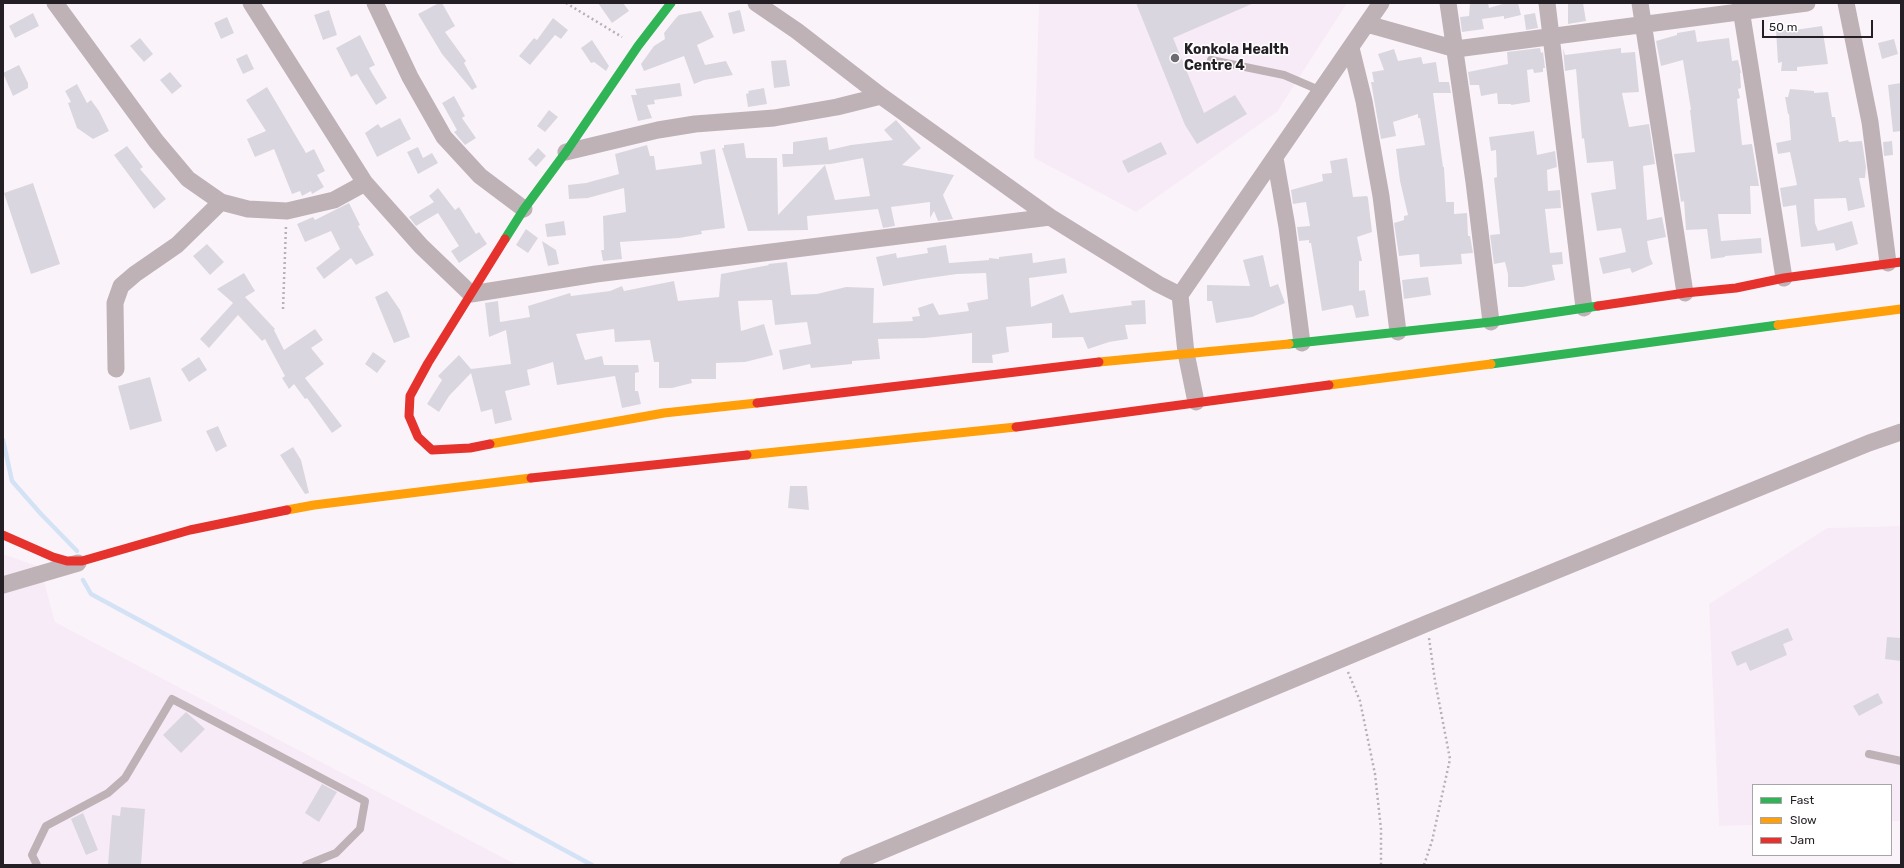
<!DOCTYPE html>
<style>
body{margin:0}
#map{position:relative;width:1904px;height:868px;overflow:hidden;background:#faf4fa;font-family:Rubik,sans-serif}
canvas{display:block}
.frame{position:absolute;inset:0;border:4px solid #241f24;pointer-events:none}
.legend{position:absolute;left:1752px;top:784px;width:140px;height:72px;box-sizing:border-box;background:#fff;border:1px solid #a7a5a7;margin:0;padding:5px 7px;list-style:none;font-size:12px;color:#241f24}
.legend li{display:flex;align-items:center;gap:8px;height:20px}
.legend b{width:20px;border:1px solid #a7a5a7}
.scale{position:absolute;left:1762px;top:20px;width:111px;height:18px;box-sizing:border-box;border:2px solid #241f24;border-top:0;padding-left:5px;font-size:12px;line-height:14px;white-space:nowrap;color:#241f24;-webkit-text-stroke:3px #fff;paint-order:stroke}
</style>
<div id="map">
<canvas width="1904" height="868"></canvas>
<div class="frame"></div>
<ul class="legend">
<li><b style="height:5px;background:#30b455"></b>Fast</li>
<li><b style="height:5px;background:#ff9f0a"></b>Slow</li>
<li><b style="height:5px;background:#e5322d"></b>Jam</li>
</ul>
<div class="scale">50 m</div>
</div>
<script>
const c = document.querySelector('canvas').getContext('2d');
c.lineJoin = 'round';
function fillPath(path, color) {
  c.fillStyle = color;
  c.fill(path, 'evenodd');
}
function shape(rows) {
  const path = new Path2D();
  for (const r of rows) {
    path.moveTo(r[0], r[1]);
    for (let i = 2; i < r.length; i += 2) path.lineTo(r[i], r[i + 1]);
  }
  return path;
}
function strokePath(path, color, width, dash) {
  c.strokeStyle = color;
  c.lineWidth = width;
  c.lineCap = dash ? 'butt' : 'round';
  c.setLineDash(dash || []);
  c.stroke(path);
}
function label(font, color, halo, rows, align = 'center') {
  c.font = font + ' Rubik,sans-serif';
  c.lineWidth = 3;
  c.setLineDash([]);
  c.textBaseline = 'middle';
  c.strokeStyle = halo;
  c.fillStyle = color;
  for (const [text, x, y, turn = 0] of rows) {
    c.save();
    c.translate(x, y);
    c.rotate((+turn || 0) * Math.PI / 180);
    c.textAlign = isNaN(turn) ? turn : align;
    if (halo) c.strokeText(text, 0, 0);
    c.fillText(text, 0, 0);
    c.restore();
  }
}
const built = shape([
 [1039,3,1347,3,1277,112,1136,212,1034,158],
 [1901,526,1901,821,1891,821,1891,785,1753,785,1753,825,1719,826,1709,604,1827,528],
 [3,554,40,567,55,622,517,865,3,865]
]);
const stream = shape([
 [3,440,12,481,41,514,77,551],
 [83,580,91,594,592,865]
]);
const building = shape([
 [439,3,442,3,455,26,445,32,466,61,464,63,477,87,472,90,442,54,418,14],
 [598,3,623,3,629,11,612,23],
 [1136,3,1254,3,1173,38,1204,113,1235,95,1247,114,1197,144,1185,125],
 [1470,3,1488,3,1489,8,1506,3,1518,3,1521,15,1504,19,1504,16,1482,19,1484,29,1462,32,1460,17,1469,16],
 [1568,3,1583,3,1586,21,1568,24],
 [329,10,337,35,323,40,314,15],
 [740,10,745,31,733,34,728,13],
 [701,11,714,37,697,45,705,65,726,61,733,75,704,80,694,84,684,56,644,71,641,64,654,46,665,39,664,33,676,18,679,15],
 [33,13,39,26,15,38,9,26],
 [1535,13,1538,28,1526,30,1524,15],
 [227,17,234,33,221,39,214,23],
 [553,18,568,30,561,39,555,35,530,65,519,56,534,38,537,40],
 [1822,26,1828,64,1797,67,1797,71,1781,71,1782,62,1778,63,1776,30,1795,30],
 [1695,30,1697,42,1729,38,1732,61,1738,60,1741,73,1740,73,1741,88,1738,89,1740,98,1737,99,1742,145,1752,144,1759,186,1750,186,1751,214,1718,214,1721,241,1761,238,1762,253,1725,256,1725,257,1711,259,1707,229,1686,230,1684,201,1681,202,1674,154,1695,152,1690,110,1691,110,1683,60,1661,66,1656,41,1677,35,1677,33],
 [360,35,375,65,369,68,387,98,376,105,357,74,351,77,336,48],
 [140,38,153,54,144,62,130,46],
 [1894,39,1898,54,1882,59,1878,43],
 [592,40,609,66,606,71,594,62,591,63,581,48],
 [1540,48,1541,53,1543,52,1545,68,1543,68,1543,72,1534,73,1533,69,1527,70,1530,102,1511,105,1511,104,1498,104,1497,93,1481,96,1479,85,1470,85,1468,72,1508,64,1507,52],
 [1563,48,1565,55,1621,48,1621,53,1635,52,1639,92,1622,93,1629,127,1649,124,1655,164,1643,166,1647,220,1662,217,1666,237,1647,241,1650,257,1653,264,1632,273,1630,268,1603,274,1599,258,1626,252,1621,228,1597,231,1591,193,1616,189,1613,161,1587,163,1584,138,1582,139,1576,69,1565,71],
 [1394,49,1398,61,1421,57,1423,64,1436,62,1439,82,1449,82,1451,93,1433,93,1443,167,1444,167,1446,202,1454,202,1454,214,1467,213,1468,236,1470,236,1473,253,1461,254,1462,264,1420,267,1419,254,1399,256,1394,223,1404,220,1404,216,1408,215,1400,181,1396,149,1425,145,1420,118,1418,118,1418,114,1393,122,1396,136,1381,139,1371,82,1374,82,1372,72,1384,70,1378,54],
 [247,54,254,69,243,74,236,59],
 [786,60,790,86,774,88,771,61],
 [19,65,28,83,28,88,13,96,3,73],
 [170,72,182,86,172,94,160,80],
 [680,83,682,96,654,100,655,104,647,105,652,118,638,121,631,95,637,95,635,89],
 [1901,83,1901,131,1893,132,1888,85],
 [77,84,87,103,91,100,99,111,109,131,93,139,77,128,68,103,71,102,65,91],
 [267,87,306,153,314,149,325,171,317,175,324,187,312,194,311,191,302,196,300,191,292,194,274,149,255,157,247,139,266,131,246,100],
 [764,88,767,104,748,107,746,94,749,93,748,91],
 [1790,89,1814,91,1814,93,1828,92,1832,117,1835,117,1839,142,1848,140,1849,142,1862,141,1866,167,1865,178,1859,178,1865,207,1848,211,1846,198,1814,199,1815,223,1818,231,1852,221,1858,244,1836,251,1834,243,1801,247,1796,205,1783,207,1780,188,1797,185,1790,152,1778,154,1776,143,1791,140,1789,114,1788,114,1785,97,1788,97],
 [454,96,465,116,462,118,476,138,465,145,454,132,457,130,442,103],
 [549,110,558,117,545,132,537,126],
 [400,118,411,139,377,157,365,133,378,124,381,128],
 [896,120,921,148,902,165,954,175,943,195,953,219,938,221,934,211,930,218,930,202,891,207,895,226,883,228,878,209,807,216,808,230,748,231,722,148,724,148,724,145,744,143,746,158,777,158,778,215,825,165,835,200,870,196,863,158,831,164,783,167,782,154,793,154,793,142,827,137,829,150,851,145,893,140,884,130],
 [1534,131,1537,155,1555,151,1557,167,1547,170,1548,191,1560,190,1561,208,1545,209,1550,253,1562,252,1563,264,1552,265,1555,280,1523,287,1508,287,1508,274,1505,262,1494,264,1490,235,1500,234,1494,178,1497,177,1496,150,1491,151,1489,137],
 [1892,141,1893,155,1884,156,1883,142],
 [1161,142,1167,154,1128,173,1122,161],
 [647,145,650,156,654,156,656,170,702,164,700,152,715,149,725,228,701,231,702,234,679,238,620,242,622,259,603,261,601,250,604,250,603,216,626,212,624,188,588,198,569,199,568,185,586,183,619,174,615,154],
 [127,146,143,167,140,169,166,199,154,209,114,155],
 [418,147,423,158,432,153,438,163,418,174,407,152],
 [538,148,546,156,536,167,528,159],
 [1347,158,1353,197,1367,196,1368,198,1372,232,1357,237,1362,261,1359,261,1359,291,1365,290,1369,316,1356,318,1353,306,1351,305,1322,311,1311,243,1309,243,1309,240,1299,241,1297,227,1310,226,1306,202,1293,204,1291,190,1323,181,1322,174,1332,173,1330,161],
 [33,183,60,264,31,274,4,193],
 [438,188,455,210,459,207,476,234,479,232,487,244,459,263,451,251,459,246,438,213,416,226,409,217,434,202,429,196],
 [349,203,360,225,358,226,374,255,356,265,351,258,324,279,316,268,340,249,331,231,305,242,297,224,313,217,315,220],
 [564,221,566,235,547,237,545,224],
 [526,229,538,238,528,253,516,245],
 [542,241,556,250,559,264,548,266],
 [207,244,224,262,210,275,193,256],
 [946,245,949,263,989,260,989,258,999,259,999,257,1032,253,1033,263,1065,258,1067,273,1029,278,1031,307,1063,294,1070,313,1132,305,1131,301,1145,300,1146,324,1125,325,1128,339,1109,342,1088,349,1083,337,1052,338,1052,323,1006,327,1009,352,992,355,993,363,972,363,972,333,925,338,878,339,880,359,852,361,852,364,811,368,810,364,783,370,779,350,811,344,807,322,775,325,772,300,738,301,741,331,764,324,773,355,745,362,716,363,716,379,691,379,692,383,672,388,659,388,659,362,654,362,650,340,615,342,614,329,576,334,585,360,602,356,604,365,638,365,639,372,635,373,635,391,638,391,641,404,622,408,615,376,557,385,553,362,527,370,530,385,505,391,512,420,495,424,492,409,481,412,471,373,449,396,439,412,427,404,442,380,438,376,459,355,471,369,511,364,506,330,489,337,485,303,498,301,500,322,530,317,528,306,570,293,571,296,610,291,622,286,624,291,674,281,678,301,719,297,721,274,769,265,768,264,787,262,791,295,817,294,846,287,874,288,873,323,913,321,912,317,920,316,918,308,933,303,939,315,969,311,967,303,988,299,986,273,957,274,922,279,883,286,876,257,896,253,897,258,928,253,927,248],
 [1263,255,1270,287,1278,284,1285,303,1252,317,1216,323,1212,301,1207,301,1207,285,1250,286,1243,260],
 [244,273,255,291,245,297,275,329,274,330,284,350,315,329,323,340,311,348,324,364,305,378,342,426,332,433,307,398,305,399,294,384,289,389,282,378,285,376,265,339,262,341,238,315,209,348,200,339,233,303,217,289],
 [1428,277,1431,295,1404,299,1402,280],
 [387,291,400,310,410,337,394,343,375,297],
 [373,352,386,361,377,373,365,364],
 [199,357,207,370,189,382,181,369],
 [150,377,162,421,130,430,118,386],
 [218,426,227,446,216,452,206,431],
 [293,447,301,460,309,493,305,494,280,455],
 [790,486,807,486,809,510,788,508],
 [1788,628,1793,640,1783,644,1787,655,1750,671,1746,662,1737,666,1731,652],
 [1887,637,1901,638,1901,661,1885,659],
 [1878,693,1883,703,1859,716,1853,706],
 [186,712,205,729,181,753,163,735],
 [322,784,337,792,319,822,305,813],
 [121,807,145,809,141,865,108,865,112,815,120,816],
 [83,813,98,850,86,855,71,819]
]);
const path = shape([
 [566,3,622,37],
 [283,309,286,226],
 [1348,672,1360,701,1375,774,1381,829,1381,865],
 [1424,865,1432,841,1450,759,1435,681,1429,638]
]);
const lane = shape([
 [1211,60,1284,75,1319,90],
 [1869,754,1901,761],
 [37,865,32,855,46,826,108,793,125,778,172,699,365,801,360,829,336,853,306,865]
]);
const street = shape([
 [55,3,156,141,188,179,221,202,248,209,287,211,334,200,365,183],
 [251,3,365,183,421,246,471,294,596,274,1050,217],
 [375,3,410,77,444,137,480,176,524,209],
 [756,3,797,31,881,96,1050,217,1158,284,1180,295],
 [1448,3,1474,182,1491,322],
 [1547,3,1584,308],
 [1640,3,1685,293],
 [1740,3,1784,278],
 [1846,3,1870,122,1888,263],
 [1367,24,1456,49,1807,3],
 [1351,48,1364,101,1381,196,1398,332],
 [566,152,658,130,695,124,774,118,837,107,881,96],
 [1275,158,1287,227,1302,343],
 [116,369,115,303,121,286,135,274,177,245,221,202],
 [1196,402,1186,353,1180,295,1381,3],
 [3,585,78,563],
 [848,865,1428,623,1869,443,1901,432]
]);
const fast = shape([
 [505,239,524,209,566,152,638,46,671,3],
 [1289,344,1491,322,1598,306],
 [1491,364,1778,325]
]);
const slow = shape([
 [1778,325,1901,309],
 [1099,362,1289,344],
 [1329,385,1491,364],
 [490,444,664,413,757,403],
 [747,455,1016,427],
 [287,510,314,505,531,478]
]);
const jam = shape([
 [1598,306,1685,293,1736,288,1784,278,1901,262],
 [757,403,1099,362],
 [1016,427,1329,385],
 [490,444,470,448,432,450,418,437,409,416,410,396,428,363,505,239],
 [531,478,747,455],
 [3,535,53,557,67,561,82,561,190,530,287,510]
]);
const markers = [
 [1175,58,5,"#6f6a6f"]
];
const poiNames = [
 ["Konkola Health",1184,50],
 ["Centre 4",1184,66]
];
fillPath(built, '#f8ebf8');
strokePath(stream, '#d4e2f6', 4.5);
fillPath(building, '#dad6e0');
strokePath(path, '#b9b0b4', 2.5, [2, 3]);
strokePath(lane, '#beb2b6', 8);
strokePath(street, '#beb2b6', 17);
strokePath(fast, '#30b455', 9);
strokePath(slow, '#ff9f0a', 9);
strokePath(jam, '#e5322d', 9);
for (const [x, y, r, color] of markers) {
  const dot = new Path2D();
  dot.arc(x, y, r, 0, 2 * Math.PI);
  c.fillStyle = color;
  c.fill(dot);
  strokePath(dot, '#fff', 1.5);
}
label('bold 14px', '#241f24', '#fff', poiNames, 'left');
</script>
